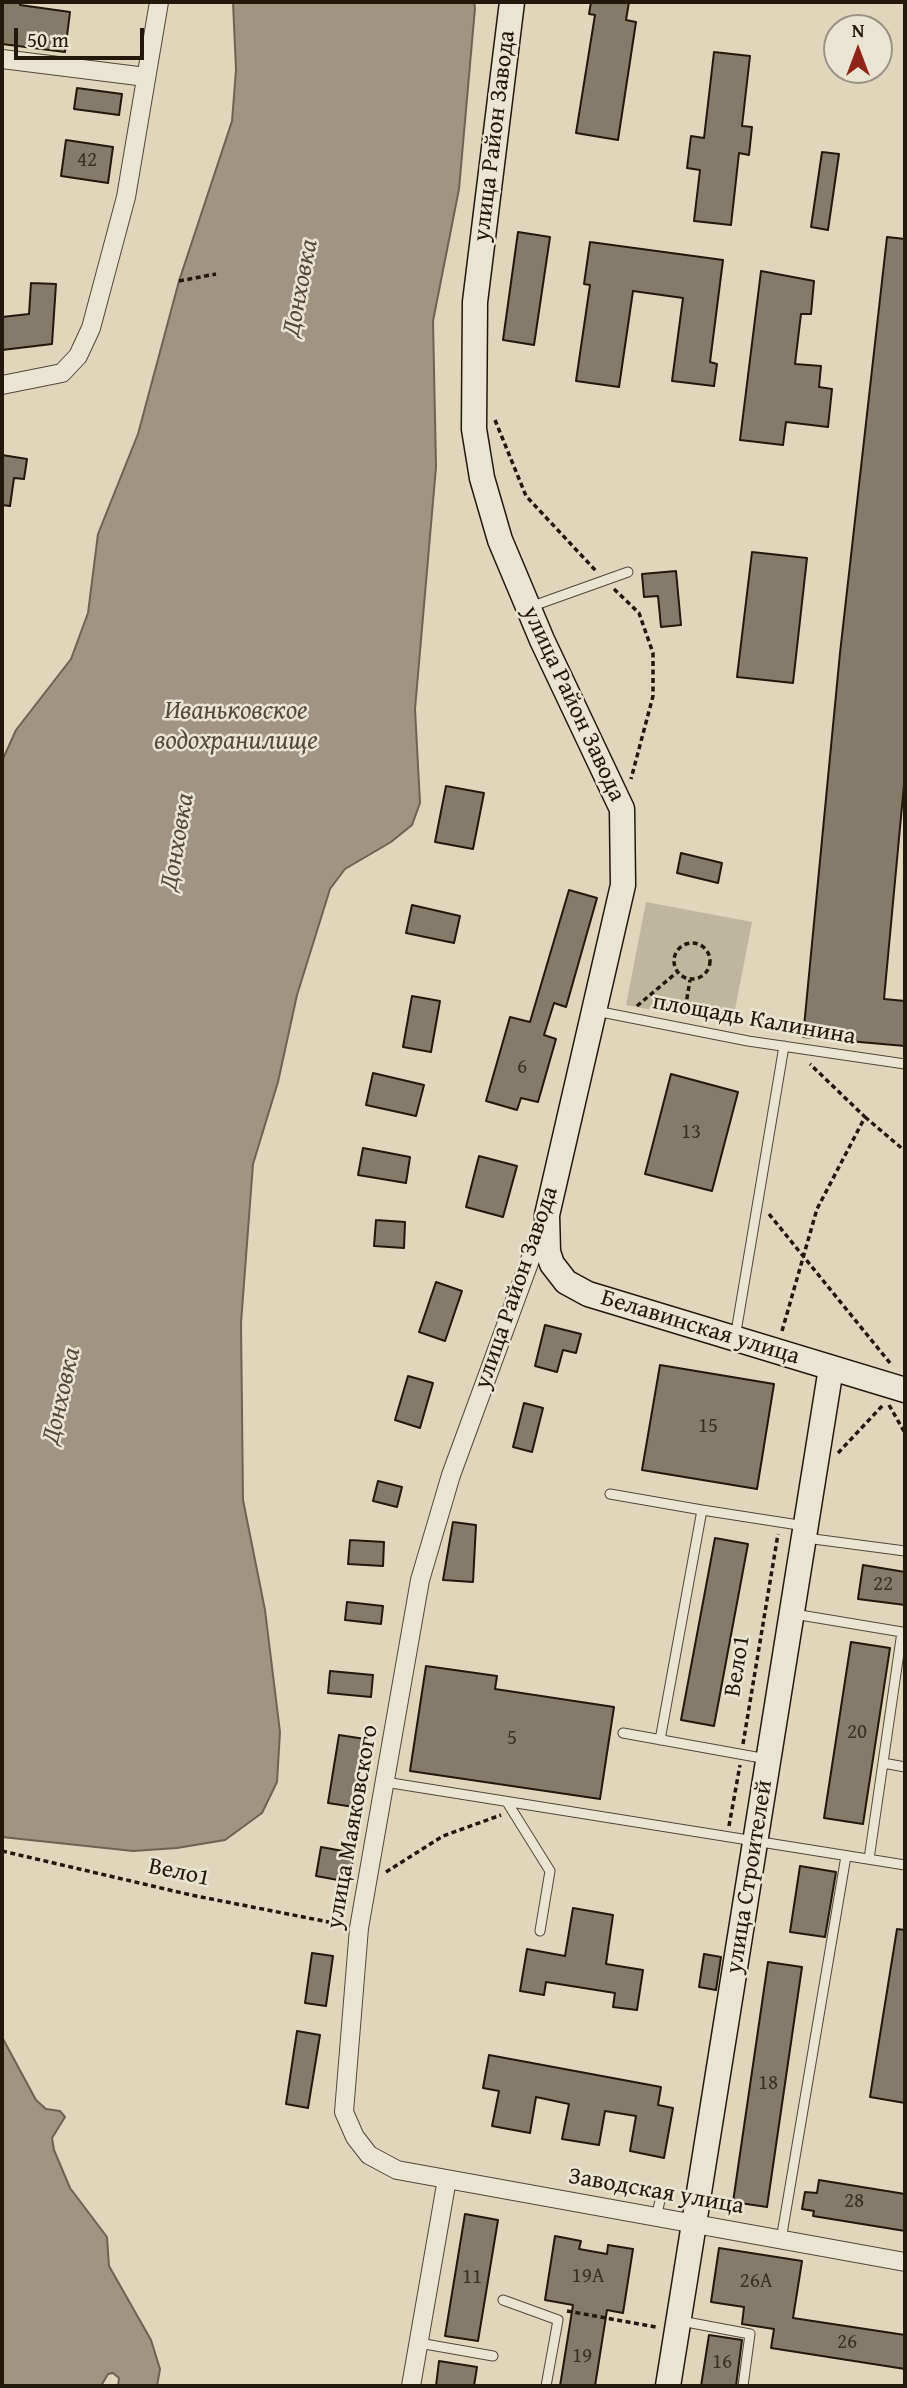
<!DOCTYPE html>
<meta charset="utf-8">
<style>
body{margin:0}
#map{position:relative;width:907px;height:2388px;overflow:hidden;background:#dfd6bc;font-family:"Gentium Book Plus",serif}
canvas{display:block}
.frame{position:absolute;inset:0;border:4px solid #22180c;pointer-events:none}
.north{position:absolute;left:823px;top:14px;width:70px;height:70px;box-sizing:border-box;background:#eae4d3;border:2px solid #9a9283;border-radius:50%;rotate:0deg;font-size:19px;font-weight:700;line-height:28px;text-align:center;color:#22180c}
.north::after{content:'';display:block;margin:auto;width:24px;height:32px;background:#8f2418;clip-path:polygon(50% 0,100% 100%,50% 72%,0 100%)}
.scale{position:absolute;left:14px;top:28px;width:130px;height:32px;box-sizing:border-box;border:4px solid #22180c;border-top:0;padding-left:9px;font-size:21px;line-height:24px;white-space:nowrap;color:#22180c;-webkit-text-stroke:5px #eae4d3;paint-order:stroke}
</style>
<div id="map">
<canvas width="907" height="2388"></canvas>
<div class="frame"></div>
<div class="north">N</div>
<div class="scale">50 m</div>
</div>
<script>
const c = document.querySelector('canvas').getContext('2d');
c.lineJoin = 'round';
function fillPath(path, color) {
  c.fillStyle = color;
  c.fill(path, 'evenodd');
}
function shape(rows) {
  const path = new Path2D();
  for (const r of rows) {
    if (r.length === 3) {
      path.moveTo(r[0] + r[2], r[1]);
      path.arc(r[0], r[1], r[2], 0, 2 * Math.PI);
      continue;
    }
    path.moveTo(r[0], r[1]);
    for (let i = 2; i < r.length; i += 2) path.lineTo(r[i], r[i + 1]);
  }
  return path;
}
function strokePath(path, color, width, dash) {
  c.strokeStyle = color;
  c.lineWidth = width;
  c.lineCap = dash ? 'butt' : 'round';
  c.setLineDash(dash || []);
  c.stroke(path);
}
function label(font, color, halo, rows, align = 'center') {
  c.font = font + ' "Gentium Book Plus",serif';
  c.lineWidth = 5;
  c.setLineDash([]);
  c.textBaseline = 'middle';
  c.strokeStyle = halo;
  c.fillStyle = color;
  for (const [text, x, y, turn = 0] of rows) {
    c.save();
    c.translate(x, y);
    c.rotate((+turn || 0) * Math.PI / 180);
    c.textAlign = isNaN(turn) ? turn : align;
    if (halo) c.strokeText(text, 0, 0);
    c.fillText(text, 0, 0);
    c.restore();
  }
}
const green = shape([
 [646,902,752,922,732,1025,626,1005]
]);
const water = shape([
 [233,2,474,2,475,8,459,189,433,321,436,467,415,709,420,803,412,825,391,842,345,869,330,889,297,995,278,1082,253,1164,241,1323,243,1500,265,1610,280,1732,277,1782,262,1813,225,1840,177,1848,133,1851,2,1837,2,761,16,730,71,659,88,613,98,534,138,434,179,281,232,121,236,70,233,2],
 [2,2037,36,2100,46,2109,60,2111,65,2117,52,2138,54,2150,70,2188,107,2237,109,2266,151,2340,160,2369,157,2386,118,2386,119,2378,113,2373,108,2374,101,2386,2,2386,2,2037]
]);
const building = shape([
 [2,2,20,2,20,5,70,12,65,52,2,44,2,2],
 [591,2,629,2,626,20,636,22,618,140,576,133,595,15,589,14,591,2],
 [714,52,750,56,742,126,752,127,749,155,739,153,731,225,694,221,700,170,687,168,691,136,704,138,714,52],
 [77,88,122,94,119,115,74,109,77,88],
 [66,140,113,147,108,183,61,176,66,140],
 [822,152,839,154,828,230,811,227,822,152],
 [518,232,550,237,534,345,503,340,518,232],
 [887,237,905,239,905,774,884,999,905,1001,905,1046,803,1037,840,653,887,237],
 [590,242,723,260,710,362,717,364,714,386,672,381,683,298,633,291,619,387,576,381,590,285,584,284,590,242],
 [761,271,814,281,811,314,801,314,795,364,821,366,819,387,832,389,828,427,786,422,783,445,740,440,761,271],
 [31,283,56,284,52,344,2,350,2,317,29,314,31,283],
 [2,455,27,459,24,479,14,478,10,506,2,505,2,455],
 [752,552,807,558,793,683,737,677,752,552],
 [676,571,681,625,661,627,658,596,644,597,642,574,676,571],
 [446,786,484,793,473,849,435,842,446,786],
 [681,853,722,863,718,883,677,873,681,853],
 [569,890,597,898,566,1007,554,1003,544,1035,556,1039,538,1102,521,1098,517,1110,486,1101,510,1017,530,1022,569,890],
 [412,905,460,916,454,943,406,933,412,905],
 [412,996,440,1001,431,1052,403,1047,412,996],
 [373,1073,424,1085,416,1116,366,1105,373,1073],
 [671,1074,738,1092,712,1191,645,1174,671,1074],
 [363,1148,410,1157,406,1183,358,1175,363,1148],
 [479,1156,517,1166,503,1217,466,1207,479,1156],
 [376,1220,405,1222,404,1248,374,1246,376,1220],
 [436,1282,462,1291,445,1341,419,1332,436,1282],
 [545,1325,581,1334,576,1353,563,1350,557,1372,535,1366,545,1325],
 [660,1365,774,1384,757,1489,642,1470,660,1365],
 [408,1376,433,1383,420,1428,395,1420,408,1376],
 [524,1403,543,1408,532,1452,513,1447,524,1403],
 [378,1481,402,1487,397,1507,373,1501,378,1481],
 [453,1522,476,1525,473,1582,443,1580,453,1522],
 [715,1538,748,1544,714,1726,681,1720,715,1538],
 [350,1540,384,1542,383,1566,348,1564,350,1540],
 [863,1565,905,1572,905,1605,858,1599,863,1565],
 [347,1602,383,1606,381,1624,345,1620,347,1602],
 [851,1642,890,1648,863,1824,824,1818,851,1642],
 [426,1666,497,1676,495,1689,614,1707,600,1799,410,1771,426,1666],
 [330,1671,373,1675,371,1697,328,1693,330,1671],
 [339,1735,365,1739,354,1807,328,1803,339,1735],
 [321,1847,354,1853,349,1882,316,1876,321,1847],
 [800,1866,836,1872,825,1937,790,1932,800,1866],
 [573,1908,613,1915,606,1964,643,1970,637,2010,613,2007,615,1993,546,1982,544,1995,520,1991,527,1949,565,1956,573,1908],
 [897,1929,905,1930,905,2103,870,2097,897,1929],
 [312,1953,333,1956,326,2006,305,2003,312,1953],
 [704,1954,721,1957,716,1990,699,1987,704,1954],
 [768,1962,802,1967,767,2207,733,2202,768,1962],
 [297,2031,320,2035,308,2108,286,2104,297,2031],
 [489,2055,661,2087,658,2105,673,2108,664,2158,630,2151,636,2116,605,2111,599,2145,562,2139,569,2104,536,2097,530,2133,492,2126,499,2091,483,2088,489,2055],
 [819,2180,905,2194,905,2231,813,2216,814,2211,802,2209,805,2192,817,2193,819,2180],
 [465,2214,498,2220,478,2341,445,2336,465,2214],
 [555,2236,581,2241,579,2249,607,2254,608,2245,633,2249,623,2313,607,2310,595,2386,560,2386,573,2305,545,2300,555,2236],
 [719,2248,802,2261,793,2318,905,2335,905,2369,771,2348,774,2329,742,2324,744,2307,711,2302,719,2248],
 [709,2335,742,2340,736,2386,701,2386,709,2335],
 [439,2361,477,2367,474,2386,436,2386,439,2361]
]);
const path = shape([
 [179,281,216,274],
 [495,420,526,496,596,571],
 [614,589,639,613,653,653,653,696,631,779],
 [692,961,18],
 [637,1006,676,973],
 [684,1016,690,980],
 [865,1117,905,1151],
 [769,1214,890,1363],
 [782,1331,817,1209,865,1117,810,1064],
 [889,1405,905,1433],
 [838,1453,883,1405],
 [743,1744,778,1534],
 [729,1826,740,1765],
 [2,1851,191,1895,344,1925],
 [386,1872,443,1836,501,1815],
 [567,2311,656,2327]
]);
const lane = shape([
 [530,607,628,572],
 [596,1011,748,1041,905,1064],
 [735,1338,784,1046],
 [610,1494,702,1510],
 [806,1538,905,1551],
 [794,1614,902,1632,869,1859],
 [623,1733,767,1759],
 [660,1740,702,1510,805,1526],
 [883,1763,905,1767],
 [385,1782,905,1865],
 [507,1802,550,1871,540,1931],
 [656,2218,661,2196],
 [781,2240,846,1856],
 [503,2300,558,2320,546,2386],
 [681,2321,750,2334,743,2386],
 [419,2343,493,2356]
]);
const street = shape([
 [2,59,146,77],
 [2,385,62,373,78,356,91,328,126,197,159,2],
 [544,1222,451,1475,420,1580,359,1928,344,2112,355,2137,369,2155,397,2170,905,2262],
 [411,2386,447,2179]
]);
const secondary = shape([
 [512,2,475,302,474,429,482,478,500,540,542,640,622,809,623,885,547,1215,548,1252,552,1264,566,1282,588,1294,905,1390],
 [668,2386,831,1368]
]);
const numberNames = [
 ["42",87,161],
 ["6",522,1068],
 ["13",691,1133],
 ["15",708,1427],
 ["22",883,1585],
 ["20",857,1733],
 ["5",512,1739],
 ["18",768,2084],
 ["28",854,2202],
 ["19А",588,2277],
 ["11",472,2278],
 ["26А",756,2282],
 ["26",847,2343],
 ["19",582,2357],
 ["16",722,2363]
];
const streetNames = [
 ["улица Район Завода",495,136,-83],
 ["улица Район Завода",573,704,65],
 ["площадь Калинина",754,1020,10],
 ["улица Район Завода",517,1288,-71],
 ["Белавинская улица",700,1328,17],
 ["Вело1",738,1666,-81],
 ["улица Маяковского",353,1827,-80],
 ["Вело1",179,1873,12],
 ["улица Строителей",750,1877,-81],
 ["Заводская улица",656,2192,10]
];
const waterNames = [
 ["Донховка",301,288,-79],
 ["Иваньковское",236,711],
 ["водохранилище",236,741],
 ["Донховка",178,842,-80],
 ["Донховка",62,1396,-77]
];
fillPath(green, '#bfb69e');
fillPath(water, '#9f9580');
strokePath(water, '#6d6352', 2);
fillPath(building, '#847b68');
strokePath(building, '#22180c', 2);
strokePath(lane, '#514838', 11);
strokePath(street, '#514838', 20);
strokePath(secondary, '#22180c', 27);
strokePath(path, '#22180c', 3.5, [5, 3.5]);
strokePath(lane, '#eae4d3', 9);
strokePath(street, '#eae4d3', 18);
strokePath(secondary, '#eae4d3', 24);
label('21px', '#3a3123', null, numberNames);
label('24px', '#22180c', '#eae4d3', streetNames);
label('italic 26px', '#544a3a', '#eae4d3', waterNames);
</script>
